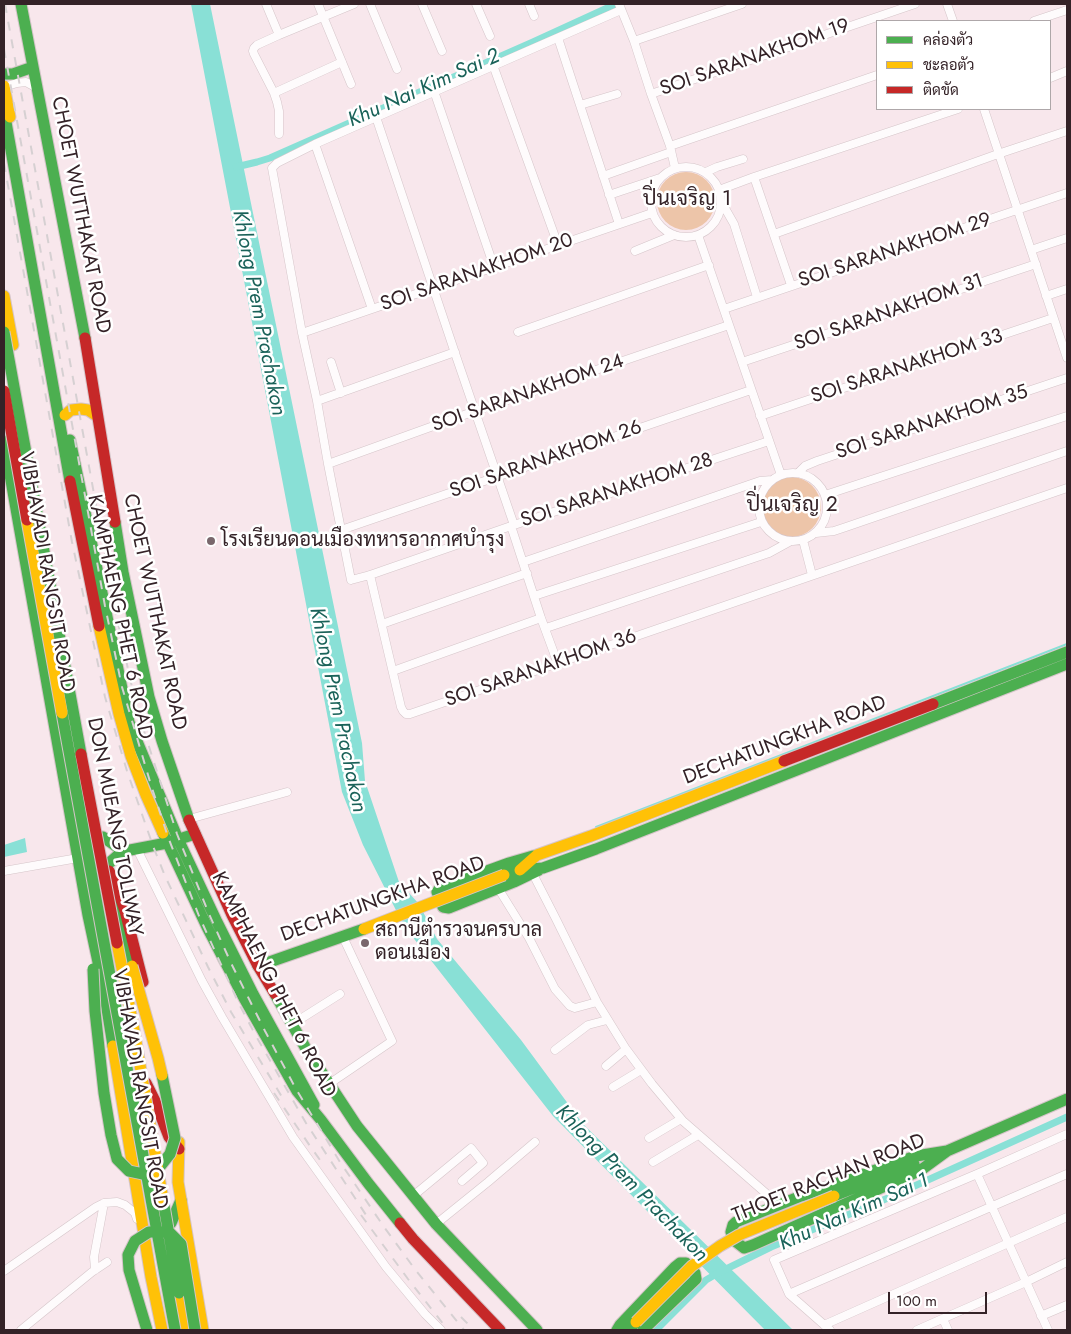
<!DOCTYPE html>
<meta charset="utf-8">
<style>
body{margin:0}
#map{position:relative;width:1071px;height:1334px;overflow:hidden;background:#f8e7ec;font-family:Jost,Sarabun,sans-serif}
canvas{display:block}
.frame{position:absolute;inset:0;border:5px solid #342227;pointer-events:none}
.legend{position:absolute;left:876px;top:20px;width:175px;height:90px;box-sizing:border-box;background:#fff;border:1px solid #aea7a9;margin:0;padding:6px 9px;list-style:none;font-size:15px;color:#342227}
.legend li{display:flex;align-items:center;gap:10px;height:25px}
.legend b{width:25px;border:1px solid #aea7a9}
.scale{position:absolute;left:888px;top:1292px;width:99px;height:22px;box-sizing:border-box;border:2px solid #342227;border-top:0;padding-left:6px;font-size:15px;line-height:18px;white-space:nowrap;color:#342227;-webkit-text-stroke:4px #fff;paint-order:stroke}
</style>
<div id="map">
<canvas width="1071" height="1334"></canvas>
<div class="frame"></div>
<ul class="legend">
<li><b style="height:6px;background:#4caf50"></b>คล่องตัว</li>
<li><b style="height:6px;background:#ffc107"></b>ชะลอตัว</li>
<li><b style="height:6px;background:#c62828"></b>ติดขัด</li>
</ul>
<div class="scale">100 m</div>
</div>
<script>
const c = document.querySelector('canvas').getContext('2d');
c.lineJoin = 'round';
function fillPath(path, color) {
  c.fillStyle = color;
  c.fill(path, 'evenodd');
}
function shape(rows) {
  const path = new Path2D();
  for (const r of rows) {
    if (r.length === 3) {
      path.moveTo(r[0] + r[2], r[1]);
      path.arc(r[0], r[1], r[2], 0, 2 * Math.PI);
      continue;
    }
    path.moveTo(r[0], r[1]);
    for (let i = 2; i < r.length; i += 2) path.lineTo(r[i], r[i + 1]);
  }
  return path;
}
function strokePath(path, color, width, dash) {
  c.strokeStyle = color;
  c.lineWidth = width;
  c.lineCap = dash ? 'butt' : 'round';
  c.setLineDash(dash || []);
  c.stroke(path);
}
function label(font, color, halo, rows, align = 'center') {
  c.font = font + ' Jost,Sarabun,sans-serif';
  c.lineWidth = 5;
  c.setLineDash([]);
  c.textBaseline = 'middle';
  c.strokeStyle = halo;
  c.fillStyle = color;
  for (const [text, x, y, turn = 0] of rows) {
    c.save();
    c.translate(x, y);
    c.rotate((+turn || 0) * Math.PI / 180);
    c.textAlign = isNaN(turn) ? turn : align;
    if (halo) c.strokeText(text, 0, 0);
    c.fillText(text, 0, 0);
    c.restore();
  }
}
const green = shape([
 [686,201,29],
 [791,507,30]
]);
const water = shape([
 [191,4,210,4,362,743,365,781,399,882,419,904,437,939,521,1040,583,1124,793,1330,765,1330,553,1116,404,926,363,845,342,792],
 [25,838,27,852,4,857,4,845]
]);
const stream = shape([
 [596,827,1067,644]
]);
const canal = shape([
 [236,167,257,162,270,158,533,42,616,4],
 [656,1330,706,1280,718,1273,771,1247,888,1198,1067,1117]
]);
const street = shape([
 [266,4,279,35],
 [318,4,351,84],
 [370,4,397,69],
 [422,4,442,51],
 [476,4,490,36],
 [529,4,534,16],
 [619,4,634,41,651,94,670,146,675,168],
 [947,4,953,21],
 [621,10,315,144,277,163,272,168,302,333,317,401,328,464,351,580,370,575,514,525,769,441],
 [1034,21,1067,10],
 [558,38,619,224],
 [634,41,742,4],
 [493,65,558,245],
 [1050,78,1067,71],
 [4,87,17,83,26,82,37,88],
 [434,91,494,267],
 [274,93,342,62],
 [651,94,915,4],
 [580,105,617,94],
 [984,109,1067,358],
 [376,117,456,356,514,525],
 [279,134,279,111,277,102,274,93,254,54,253,51,254,48,257,45,279,35,354,4],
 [315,144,372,309],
 [670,146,877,75],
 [686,202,35],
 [706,172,717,167,743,159],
 [603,176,671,152],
 [754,177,791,285],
 [719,190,754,177,958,109],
 [609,195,660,178],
 [721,207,726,210,734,224,757,297],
 [774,234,998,154,1067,131],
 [698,235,781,475],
 [1031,250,1067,238],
 [635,251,674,235],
 [1046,296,1067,289],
 [724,309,1067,193],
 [518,332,709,265],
 [302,333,652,213],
 [331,362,341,393],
 [742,362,1036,264],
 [317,401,455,352],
 [760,416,1053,318],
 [328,464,475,411,729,325],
 [793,507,34],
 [798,473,805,466,817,461,1067,378],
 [825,495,1067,416],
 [511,526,541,618,558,664],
 [341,530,751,390],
 [816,533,834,531,846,527,1067,451],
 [803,540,812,575],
 [523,562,760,481,772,480],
 [370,575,401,707,403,711,406,714,410,714,1067,488],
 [534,596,761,522],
 [382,624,527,573],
 [546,628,769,553,789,542],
 [393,671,541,618],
 [189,819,287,792],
 [137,849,202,981,222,1017,293,1137,386,1267,425,1314,441,1330],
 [4,871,78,858],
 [533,874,556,919,597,1002,626,1049,652,1084,683,1121,776,1202],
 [498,888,529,938,555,989,570,1006,575,1008,597,1002],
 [291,1025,340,994],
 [555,1050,588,1025,607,1020],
 [606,1066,626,1049],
 [329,1084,392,1041,343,937],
 [613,1087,641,1070],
 [649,1138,681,1119],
 [653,1162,698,1135],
 [977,1174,1048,1330],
 [413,1196,471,1148,483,1163,462,1181],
 [436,1224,488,1182,535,1142],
 [95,1270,94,1257,104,1203],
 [4,1271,96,1207,104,1203,117,1202,125,1205,135,1213,137,1219],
 [789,1294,1067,1174],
 [1041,1316,1067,1305],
 [943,1319,948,1330],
 [824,1325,1067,1217],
 [21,1330,92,1272,107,1262],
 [830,1330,789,1294,774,1260,977,1174,1067,1134],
 [917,1330,1026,1282,1067,1262]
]);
const fast = shape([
 [21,4,85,338],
 [4,74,13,74,33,67],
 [4,111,70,481],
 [70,440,129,722,178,839,217,922,253,994,314,1105],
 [4,441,88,915,104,990,113,1046],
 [115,522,123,572,149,697,162,741,189,820],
 [933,704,1067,652],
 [163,833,207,927,244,998,297,1091,321,1120,368,1183,400,1223],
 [103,837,123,851,125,851,167,843,195,834],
 [533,856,509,863,440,888,437,892,443,907,449,908,514,882,539,870],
 [108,864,123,851],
 [504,875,520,870,543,868,596,849,1067,664],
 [113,894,132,966],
 [258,966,364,929],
 [275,994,305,1047,357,1126,436,1224,537,1330],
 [947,1151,921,1170,753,1245,744,1248,735,1241,731,1232,733,1225,736,1222,801,1196,916,1156,947,1151],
 [940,1154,1067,1099],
 [834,1196,914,1164],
 [171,1223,181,1200],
 [617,1330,620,1325,675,1267,680,1263,686,1263,695,1273,696,1279,643,1330],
 [628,1330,636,1322]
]);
const slow = shape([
 [4,86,10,117],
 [4,296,13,345],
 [65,415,71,410,81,409,88,410,97,416],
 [99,626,119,714,131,756,146,795,163,833],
 [520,870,537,855,591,836,784,761],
 [113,1046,151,1277,162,1330],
 [179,1142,178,1182,203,1330],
 [179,1293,186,1330]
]);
const jam = shape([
 [85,338,115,522],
 [70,481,99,626],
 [784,761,933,704],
 [189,820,232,915,258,966,275,994],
 [109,871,115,883,125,911,143,982],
 [146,1083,155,1101,169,1137,179,1149],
 [400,1223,413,1239,500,1330]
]);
const rail = shape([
 [5,4,114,604,131,683,144,731,177,834,209,914,231,963,265,1031,296,1089,340,1162,384,1227,417,1272,464,1330],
 [4,49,105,606,122,687,151,785,168,837,199,916,239,1004,256,1036,306,1123,368,1218],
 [4,163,72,542,105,697,127,771,153,846,165,876,208,967,231,1012,282,1097],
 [274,1093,310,1146,325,1167],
 [361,1215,408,1279,448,1330],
 [461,1317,474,1330]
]);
const fastBridge = shape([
 [4,332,81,754],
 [62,713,175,1330],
 [93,969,95,1011,104,1093,111,1135,117,1159,129,1171,143,1174,158,1169,170,1154,175,1138,162,1075],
 [163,1200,179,1293],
 [147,1330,129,1270,128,1255,135,1241,149,1232,169,1232,181,1244,195,1330]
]);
const slowBridge = shape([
 [27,520,62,713],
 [364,929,504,875],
 [117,943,134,1030,163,1200],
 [132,966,158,1058,162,1075],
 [636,1322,692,1266,720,1246,739,1235,834,1196]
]);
const jamBridge = shape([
 [4,391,27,520],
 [81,754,117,943]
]);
const markers = [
 [211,541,5,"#79676c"],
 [365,943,5,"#79676c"]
];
const streetNames = [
 ["SOI SARANAKHOM 19",755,58,-19],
 ["CHOET WUTTHAKAT ROAD",80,215,79],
 ["SOI SARANAKHOM 29",895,251,-18],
 ["SOI SARANAKHOM 20",477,273,-19],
 ["SOI SARANAKHOM 31",889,313,-19],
 ["SOI SARANAKHOM 33",907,367,-18],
 ["SOI SARANAKHOM 24",528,394,-19],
 ["SOI SARANAKHOM 35",932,423,-18],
 ["SOI SARANAKHOM 26",546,460,-19],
 ["SOI SARANAKHOM 28",617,491,-18],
 ["VIBHAVADI RANGSIT ROAD",46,572,80],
 ["CHOET WUTTHAKAT ROAD",154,612,78],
 ["KAMPHAENG PHET 6 ROAD",119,617,78],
 ["SOI SARANAKHOM 36",541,669,-19],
 ["DECHATUNGKHA ROAD",785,741,-21],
 ["DON MUEANG TOLLWAY",114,827,79],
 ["DECHATUNGKHA ROAD",383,900,-20],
 ["KAMPHAENG PHET 6 ROAD",273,985,63],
 ["VIBHAVADI RANGSIT ROAD",139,1089,80],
 ["THOET RACHAN ROAD",829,1179,-22]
];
const poiNames = [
 ["โรงเรียนดอนเมืองทหารอากาศบำรุง",221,541],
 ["สถานีตำรวจนครบาล",375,931],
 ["ดอนเมือง",375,954]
];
const waterNames = [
 ["Khu Nai Kim Sai 2",424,89,-24],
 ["Khlong Prem Prachakon",258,313,79],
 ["Khlong Prem Prachakon",337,710,78],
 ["Khlong Prem Prachakon",631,1184,46],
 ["Khu Nai Kim Sai 1",854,1213,-24]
];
const neighbourhoodNames = [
 ["ปิ่นเจริญ 1",687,200],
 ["ปิ่นเจริญ 2",792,506]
];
fillPath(green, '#edc5a9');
fillPath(water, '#89e0d6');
strokePath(stream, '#89e0d6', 2);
strokePath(canal, '#89e0d6', 7);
strokePath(street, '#d5c5c9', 9);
strokePath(fast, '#d5c5c9', 13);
strokePath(slow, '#d5c5c9', 13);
strokePath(jam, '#d5c5c9', 13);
strokePath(street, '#fefbfc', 8);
strokePath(fast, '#4caf50', 11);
strokePath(slow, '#ffc107', 11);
strokePath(jam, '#c62828', 11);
strokePath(rail, '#d6d0d2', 2, [9, 9]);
strokePath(fastBridge, '#d5c5c9', 13, []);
strokePath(slowBridge, '#d5c5c9', 13, []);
strokePath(jamBridge, '#d5c5c9', 13, []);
strokePath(fastBridge, '#4caf50', 11);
strokePath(slowBridge, '#ffc107', 11);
strokePath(jamBridge, '#c62828', 11);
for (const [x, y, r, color] of markers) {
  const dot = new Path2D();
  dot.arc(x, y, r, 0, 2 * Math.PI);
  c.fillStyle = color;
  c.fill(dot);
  strokePath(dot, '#fff', 2);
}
label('20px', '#342227', '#fff', streetNames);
label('20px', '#342227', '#fff', poiNames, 'left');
label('italic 21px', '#1a6259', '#fff', waterNames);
label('21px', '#342227', '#fff', neighbourhoodNames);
</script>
